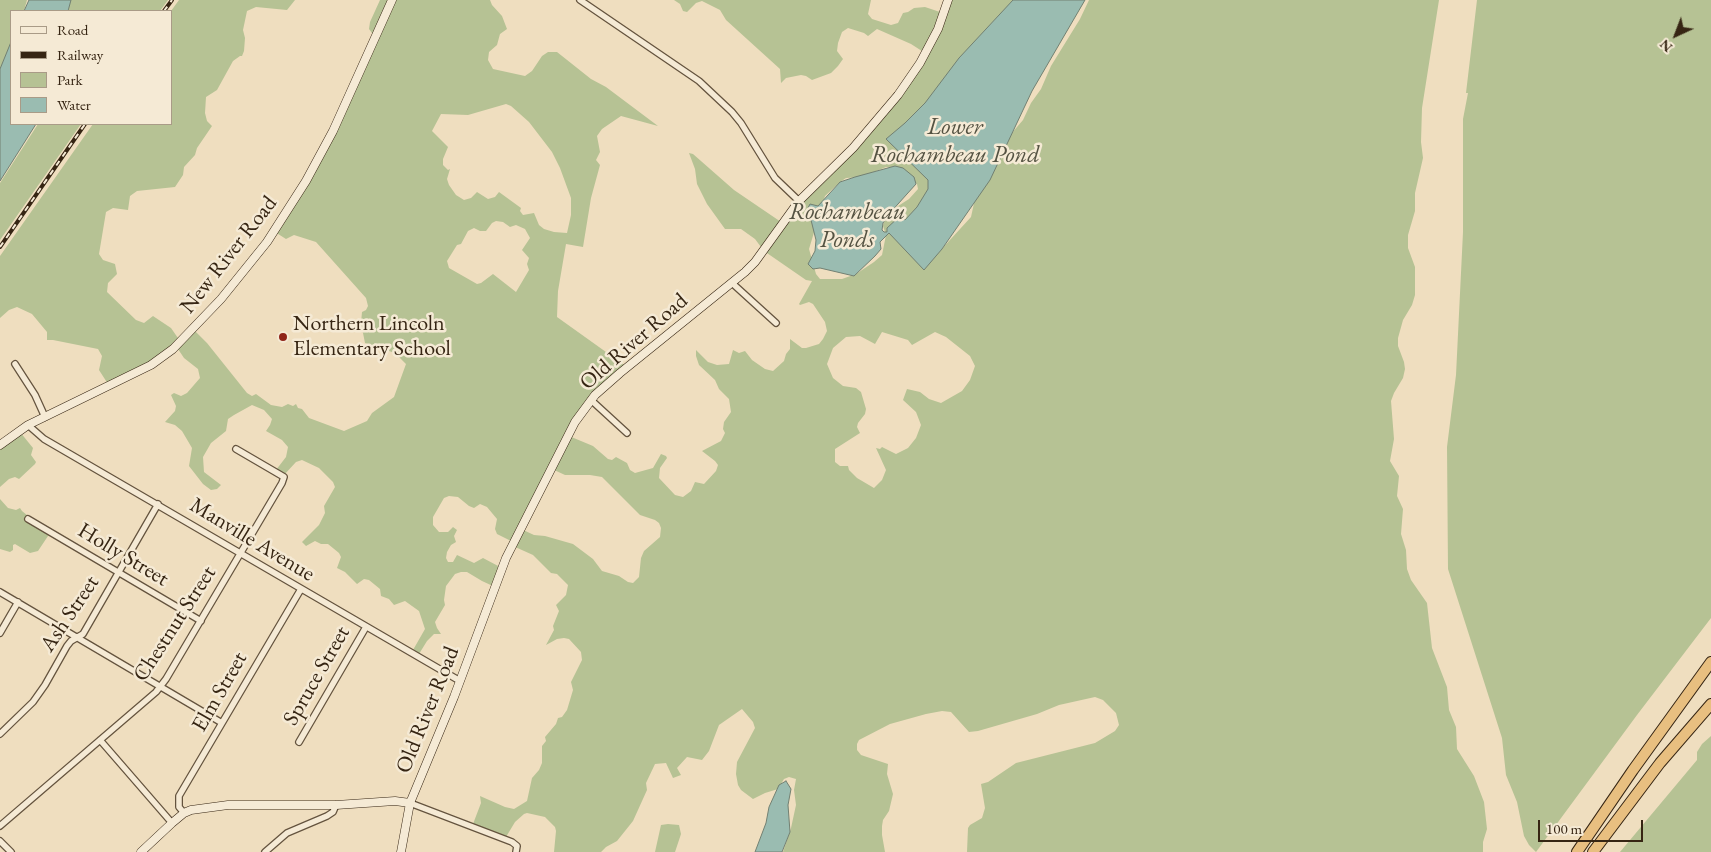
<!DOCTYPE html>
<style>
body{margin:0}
#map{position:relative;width:1711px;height:852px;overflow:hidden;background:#efdebf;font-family:"EB Garamond",serif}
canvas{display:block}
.legend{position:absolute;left:10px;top:10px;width:162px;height:115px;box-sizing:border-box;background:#f5ead5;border:1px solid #a99b87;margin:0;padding:6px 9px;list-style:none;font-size:15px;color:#362513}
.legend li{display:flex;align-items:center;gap:10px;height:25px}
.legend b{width:25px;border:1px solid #a99b87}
.north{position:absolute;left:1651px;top:10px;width:50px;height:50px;-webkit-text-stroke:4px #f5ead5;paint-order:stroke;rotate:223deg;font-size:14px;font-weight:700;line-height:20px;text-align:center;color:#362513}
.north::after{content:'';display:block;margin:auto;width:18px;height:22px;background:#362513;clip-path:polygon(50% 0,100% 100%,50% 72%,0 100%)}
.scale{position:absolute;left:1538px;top:820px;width:105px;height:22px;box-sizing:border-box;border:2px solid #362513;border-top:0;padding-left:6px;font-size:15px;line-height:18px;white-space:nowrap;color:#362513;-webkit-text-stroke:4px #f5ead5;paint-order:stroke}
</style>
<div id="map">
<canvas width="1711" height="852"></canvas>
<ul class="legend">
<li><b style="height:6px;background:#f5ead5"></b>Road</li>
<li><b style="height:6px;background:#362513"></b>Railway</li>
<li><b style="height:14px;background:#b6c294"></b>Park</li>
<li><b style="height:14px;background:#9abcb1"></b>Water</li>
</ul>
<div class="north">N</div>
<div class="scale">100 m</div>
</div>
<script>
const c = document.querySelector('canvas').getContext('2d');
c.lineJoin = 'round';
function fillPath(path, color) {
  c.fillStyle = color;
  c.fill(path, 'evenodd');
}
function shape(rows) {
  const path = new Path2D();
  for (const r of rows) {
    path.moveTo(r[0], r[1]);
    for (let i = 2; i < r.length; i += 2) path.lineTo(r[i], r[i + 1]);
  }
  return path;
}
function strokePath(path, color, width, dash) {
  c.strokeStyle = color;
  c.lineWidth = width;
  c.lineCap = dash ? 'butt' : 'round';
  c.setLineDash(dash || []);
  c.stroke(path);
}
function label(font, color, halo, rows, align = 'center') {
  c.font = font + ' "EB Garamond",serif';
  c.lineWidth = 5;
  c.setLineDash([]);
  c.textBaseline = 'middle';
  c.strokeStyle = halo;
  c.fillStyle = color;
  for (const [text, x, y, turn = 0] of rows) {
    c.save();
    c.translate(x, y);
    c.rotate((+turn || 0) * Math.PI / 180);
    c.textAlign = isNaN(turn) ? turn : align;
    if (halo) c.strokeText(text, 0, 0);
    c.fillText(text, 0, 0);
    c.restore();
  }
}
const green = shape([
 [0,0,27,0,24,11,11,11,11,53,0,72],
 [69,0,168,0,160,11,69,11],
 [179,0,295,0,287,10,256,7,247,11,243,30,245,38,244,51,242,56,240,56,233,61,217,90,206,97,205,113,207,121,212,126,197,148,195,155,184,167,183,175,175,187,137,191,130,196,128,210,113,208,106,212,99,254,103,260,115,264,117,274,108,283,107,292,136,320,144,323,153,316,171,328,180,341,194,330,207,343,247,393,252,396,256,394,271,405,282,407,288,404,293,406,296,404,298,408,302,409,309,418,344,431,367,421,372,413,394,397,406,364,395,353,365,343,361,323,362,312,366,310,368,306,366,298,316,242,294,235,286,239,275,232,300,192,375,37,369,29,370,22,380,0,490,0,492,5,502,16,507,29,500,34,497,45,489,52,488,60,493,69,525,76,532,71,542,56,548,52,557,52,591,79,606,87,658,126,621,116,602,129,597,136,600,152,596,160,600,165,591,198,583,247,566,244,558,291,557,317,627,367,598,394,569,436,593,446,608,459,612,460,616,457,627,463,630,470,635,473,653,468,661,454,666,456,667,458,660,468,659,478,675,495,683,497,691,491,695,482,704,484,716,471,718,465,715,461,702,451,721,441,725,433,723,429,724,422,731,412,729,399,719,389,715,380,699,365,696,356,696,350,708,362,717,365,729,364,733,350,739,353,745,351,752,360,765,369,773,371,784,361,786,354,790,349,790,339,802,348,806,348,819,344,823,339,827,331,825,322,813,304,809,302,800,305,799,304,812,281,806,280,764,251,755,239,741,229,725,229,707,204,697,184,695,169,689,153,693,154,734,190,784,224,803,200,897,96,925,53,911,44,877,29,868,36,864,33,848,28,842,32,838,43,837,51,843,59,838,66,831,73,812,80,806,76,801,75,786,78,781,83,780,69,726,20,720,10,702,1,696,3,687,12,683,11,680,4,674,0,871,0,868,14,872,19,891,25,898,23,903,13,908,12,914,8,925,7,943,13,948,0,1015,0,990,25,937,188,908,219,903,218,898,221,920,262,938,253,971,217,978,185,999,148,1023,120,1031,103,1041,89,1051,66,1080,19,1089,0,1439,0,1422,108,1421,142,1423,158,1415,193,1415,211,1408,235,1408,248,1415,267,1415,295,1412,305,1403,320,1398,338,1398,346,1404,362,1405,369,1403,378,1394,393,1391,401,1394,439,1390,461,1399,476,1397,496,1403,509,1401,534,1406,550,1407,569,1411,580,1427,603,1432,648,1447,687,1449,710,1456,727,1457,749,1474,776,1484,802,1487,829,1483,842,1483,852,967,852,968,828,970,825,982,818,985,808,981,784,988,782,1016,763,1095,743,1115,731,1119,725,1116,713,1103,700,1095,697,1059,705,1037,714,978,731,969,732,951,712,942,711,926,714,890,724,859,740,857,744,857,750,861,755,888,764,887,774,893,794,889,811,883,820,882,826,882,835,885,852,783,852,791,828,796,805,794,790,796,779,789,777,784,779,778,789,765,793,753,799,741,790,738,785,736,774,737,762,755,728,753,722,742,709,719,725,709,751,702,760,687,757,677,768,681,775,673,778,666,763,655,764,646,783,647,790,633,821,617,841,606,847,601,852,554,852,556,831,555,827,545,817,527,813,524,814,515,822,506,837,473,824,481,803,480,796,505,807,514,809,527,801,532,778,539,770,542,763,542,746,546,741,545,737,556,724,558,718,562,717,567,710,573,690,571,682,582,660,581,652,569,639,564,638,557,639,546,645,554,630,553,626,559,611,556,605,566,595,568,585,557,574,551,573,533,555,513,546,513,542,497,534,495,529,497,519,487,507,480,504,474,508,469,506,458,497,449,496,444,498,433,517,433,525,439,532,448,532,453,527,457,530,454,536,456,542,451,545,447,552,446,558,448,562,453,562,457,555,474,563,483,558,500,567,495,587,482,581,467,572,461,572,455,574,446,586,444,600,445,605,435,622,437,628,441,634,434,634,427,641,419,654,413,650,425,629,419,611,405,601,394,605,389,599,381,596,380,589,369,580,364,579,357,584,345,572,337,568,341,557,339,553,328,544,321,544,315,541,306,546,302,542,319,525,325,513,324,506,335,487,333,482,319,468,302,460,296,462,284,475,276,470,286,457,288,447,282,440,266,431,270,425,272,419,264,410,252,405,234,415,228,419,226,431,211,443,203,457,204,472,221,485,217,489,211,490,203,484,189,466,192,448,182,431,175,425,165,422,175,411,176,406,171,395,174,393,181,396,187,393,200,378,198,369,184,358,176,346,151,364,108,384,99,370,102,356,98,349,53,340,47,340,47,332,32,314,17,307,9,310,0,318,0,256,93,124,171,124,171,11],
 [506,104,511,106,529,122,552,152,560,168,571,198,571,215,567,233,554,232,544,229,539,225,534,213,523,215,520,211,521,208,499,192,495,197,488,199,477,192,471,198,464,200,456,195,449,185,447,179,450,169,448,170,443,165,443,159,448,147,432,131,441,114,468,115],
 [886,167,898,168,905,172,917,184,918,189,909,199,895,208,885,218,883,226,886,235,882,255,874,262,856,274,842,279,820,279,816,274,809,249,825,196,840,182,846,178,862,177],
 [496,221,503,222,510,227,516,225,525,229,530,238,522,250,529,258,527,264,529,270,516,292,493,274,481,283,477,284,449,268,447,261,457,245,461,244,468,231,474,228,480,231,486,231,492,223],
 [882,332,908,340,912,345,935,332,946,337,970,356,975,366,970,380,962,391,941,403,929,399,920,392,907,389,903,400,916,412,921,425,916,438,908,448,896,454,882,447,880,449,876,448,886,470,882,480,874,488,857,478,849,470,848,466,840,466,835,462,835,449,860,433,857,427,858,423,865,414,866,409,861,392,856,388,843,386,833,378,827,364,833,348,846,337,860,336,875,344],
 [552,469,565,475,590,475,602,477,640,515,655,520,659,523,661,528,660,537,644,551,641,558,639,577,633,583,628,582,619,576,602,571,593,559,573,544,545,536,534,535,521,529],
 [1477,0,1711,0,1711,618,1637,715,1536,852,1529,845,1524,836,1517,802,1506,775,1502,738,1448,569,1447,447,1456,375,1463,232,1463,119,1468,93,1466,93],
 [38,124,81,124,0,240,0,183],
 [20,432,33,448,31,455,36,462,35,464,19,479,15,477,9,479,0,487,0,446],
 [0,499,8,508,16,510,20,508,22,511,33,520,52,530,38,551,30,553,15,544,13,545,13,550,10,552,0,549],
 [1711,736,1711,852,1620,852,1697,760,1697,752,1702,744],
 [668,824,679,825,681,834,675,852,655,852,661,825]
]);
const water = shape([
 [29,0,71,0,68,11,24,11,29,0],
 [1013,0,1085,0,1032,91,990,180,942,249,924,270,889,233,880,242,881,249,875,256,854,276,820,268,813,269,808,264,815,251,816,240,811,220,815,213,808,208,810,204,818,206,840,182,855,177,895,166,903,168,914,177,916,184,889,214,883,223,882,230,884,232,887,232,887,228,900,216,905,220,917,207,928,189,928,180,886,139,905,123,925,103,959,58,1013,0],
 [11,42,11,124,36,124,0,181,0,69,11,42],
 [786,781,791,789,788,805,790,832,782,852,755,852,766,823,769,807,779,785,786,781]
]);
const street = shape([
 [580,0,699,81,732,112,741,123,775,178,799,201],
 [732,283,776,323],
 [15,364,35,395,45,417],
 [591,400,627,433],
 [28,425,44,439,460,681],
 [28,519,201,621],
 [0,592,222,723],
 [0,633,18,602],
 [0,734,33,702,45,685,67,646,71,641,83,634,158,504],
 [100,740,172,823],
 [299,742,366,627],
 [410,803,512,842,517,846,516,852],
 [184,813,179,807,179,796,301,589],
 [0,826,156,692,166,679,282,483,284,477,236,449],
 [0,841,11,852],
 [265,852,287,833,327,816,333,812,336,805]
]);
const secondary = shape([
 [0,445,28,425,151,365,173,349,221,299,267,242,306,181,333,131,392,0],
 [141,852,172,823,184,813,191,810,228,805,336,805,395,801,410,803],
 [401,852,410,803,454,697,506,558,575,422,595,395,620,373,745,272,755,262,799,201,853,148,898,95,920,63,938,29,948,0]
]);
const highway = shape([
 [1577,852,1633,770,1711,662],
 [1593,852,1660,763,1711,704]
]);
const rail = shape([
 [164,11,172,0],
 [0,247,85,124]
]);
const markers = [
 [283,337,5,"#8f2418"]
];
const streetNames = [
 ["New River Road",229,255,-52],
 ["Old River Road",634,342,-41],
 ["Manville Avenue",252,540,31],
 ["Holly Street",123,555,31],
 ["Ash Street",70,614,-56],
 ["Chestnut Street",175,624,-57],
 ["Spruce Street",317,676,-60],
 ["Elm Street",220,692,-60],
 ["Old River Road",428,710,-68]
];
const poiNames = [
 ["Northern Lincoln",293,324],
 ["Elementary School",293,349]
];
const waterNames = [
 ["Lower",955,127],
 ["Rochambeau Pond",955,155],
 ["Rochambeau",847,212],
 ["Ponds",847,240]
];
fillPath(green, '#b6c294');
fillPath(water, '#9abcb1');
strokePath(water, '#728072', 1);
strokePath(street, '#64533e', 8);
strokePath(secondary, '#362513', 9);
strokePath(highway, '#362513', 12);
strokePath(street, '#f5ead5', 5.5);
strokePath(secondary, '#f5ead5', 8);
strokePath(highway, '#e8bf80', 10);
strokePath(rail, '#362513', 4);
strokePath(rail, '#f5ead5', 2, [5.5]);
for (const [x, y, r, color] of markers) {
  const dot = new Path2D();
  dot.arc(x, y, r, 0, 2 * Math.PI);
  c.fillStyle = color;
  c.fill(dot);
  strokePath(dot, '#f5ead5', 2);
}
label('22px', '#362513', '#f5ead5', streetNames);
label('22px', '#362513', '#f5ead5', poiNames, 'left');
label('italic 24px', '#545242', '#f5ead5', waterNames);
</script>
